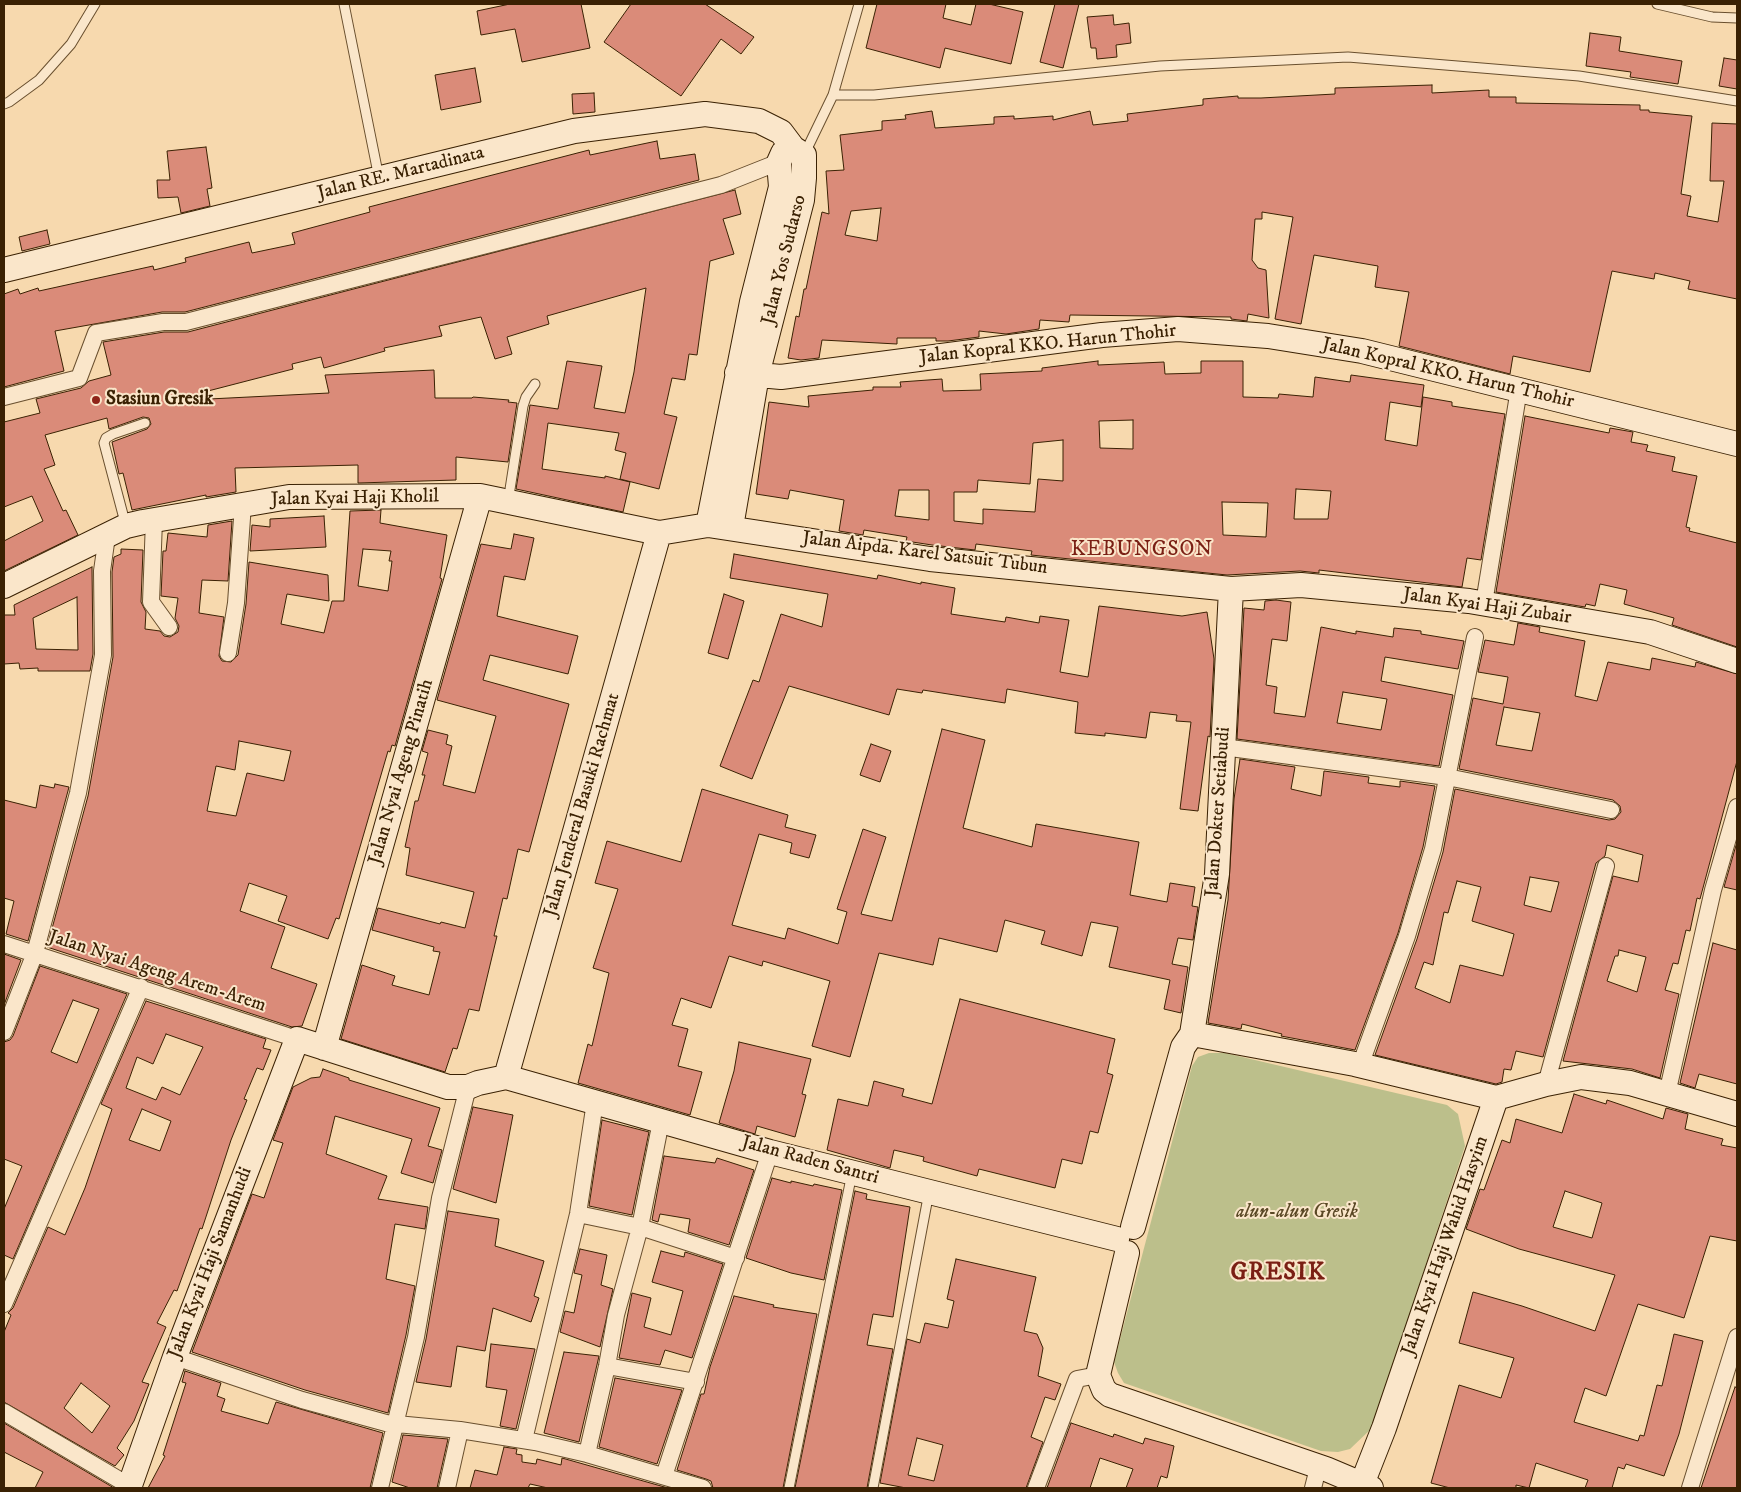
<!DOCTYPE html>
<style>
body{margin:0}
#map{position:relative;width:1741px;height:1492px;overflow:hidden;background:#f7d9ae;font-family:"IM FELL DW Pica",serif}
canvas{display:block}
.frame{position:absolute;inset:0;border:5px solid #3a2103;pointer-events:none}
</style>
<div id="map">
<canvas width="1741" height="1492"></canvas>
<div class="frame"></div>
</div>
<script>
const c = document.querySelector('canvas').getContext('2d');
c.lineJoin = 'round';
function fillPath(path, color) {
  c.fillStyle = color;
  c.fill(path, 'evenodd');
}
function shape(rows) {
  const path = new Path2D();
  for (const r of rows) {
    path.moveTo(r[0], r[1]);
    for (let i = 2; i < r.length; i += 2) path.lineTo(r[i], r[i + 1]);
  }
  return path;
}
function strokePath(path, color, width, dash) {
  c.strokeStyle = color;
  c.lineWidth = width;
  c.lineCap = dash ? 'butt' : 'round';
  c.setLineDash(dash || []);
  c.stroke(path);
}
function label(font, color, halo, rows, align = 'center') {
  c.font = font + ' "IM FELL DW Pica",serif';
  c.lineWidth = 4;
  c.setLineDash([]);
  c.textBaseline = 'middle';
  c.strokeStyle = halo;
  c.fillStyle = color;
  for (const [text, x, y, turn = 0] of rows) {
    c.save();
    c.translate(x, y);
    c.rotate((+turn || 0) * Math.PI / 180);
    c.textAlign = isNaN(turn) ? turn : align;
    if (halo) c.strokeText(text, 0, 0);
    c.fillText(text, 0, 0);
    c.restore();
  }
}
const green = shape([
 [1209,1053,1225,1053,1447,1105,1458,1114,1465,1146,1372,1428,1350,1449,1338,1452,1321,1451,1124,1383,1118,1373,1114,1362,1192,1066,1198,1057]
]);
const building = shape([
 [510,4,581,4,590,48,522,62,515,29,481,35,477,11,510,4],
 [631,4,705,4,754,37,741,54,721,39,681,96,604,42,631,4],
 [877,4,946,4,943,18,971,25,976,4,989,4,1023,12,1011,64,945,48,940,68,866,48,877,4],
 [1055,4,1079,4,1063,68,1040,62,1055,4],
 [1113,15,1114,25,1129,23,1131,43,1116,45,1117,57,1097,59,1096,48,1091,48,1087,17,1113,15],
 [1590,33,1621,37,1619,51,1682,61,1678,84,1630,77,1631,72,1586,66,1590,33],
 [1724,58,1737,60,1737,89,1719,86,1724,58],
 [475,68,481,102,441,110,435,75,475,68],
 [1432,85,1432,93,1489,90,1489,97,1516,97,1516,103,1640,105,1640,110,1649,110,1649,112,1692,116,1681,194,1691,196,1687,216,1718,222,1724,181,1710,181,1712,123,1737,124,1737,299,1688,289,1690,281,1655,273,1654,279,1612,271,1590,372,1513,356,1510,374,1399,346,1409,292,1375,287,1378,266,1314,255,1301,324,1275,319,1293,217,1262,212,1262,219,1255,219,1252,260,1258,268,1266,270,1269,318,1248,314,1247,321,1231,319,1231,317,1070,315,1069,322,1040,320,1039,329,1006,334,979,331,979,337,948,341,936,341,936,338,897,338,897,344,822,340,819,358,801,360,788,358,796,316,799,317,804,289,806,289,822,212,829,214,826,171,844,170,840,135,882,130,882,121,906,119,905,115,932,111,935,128,994,124,994,117,1014,116,1014,119,1053,116,1053,120,1090,111,1093,125,1128,121,1127,114,1203,105,1203,99,1238,96,1238,98,1261,98,1335,94,1335,88,1432,85],
 [881,208,877,241,845,235,851,211,881,208],
 [594,93,595,112,573,114,572,94,594,93],
 [657,141,660,159,695,154,699,180,185,312,162,312,55,331,64,371,4,387,4,294,18,289,20,294,38,288,39,291,153,266,154,270,186,262,185,258,249,242,252,253,295,244,292,233,370,212,369,207,589,150,590,155,657,141],
 [206,147,212,188,207,189,210,206,181,213,178,197,158,198,157,180,170,180,167,151,206,147],
 [735,190,741,214,723,219,734,254,710,261,697,355,689,354,685,380,672,378,664,414,677,417,659,489,620,479,626,453,615,450,619,433,548,423,542,469,605,478,605,476,630,482,623,512,516,489,530,405,558,409,567,361,602,366,594,408,625,413,634,372,646,288,547,316,549,324,507,337,512,354,495,359,481,317,439,326,442,336,384,348,385,351,324,368,321,357,292,364,293,369,208,391,209,399,329,393,325,375,434,370,435,398,472,398,473,397,509,400,508,402,517,403,508,462,456,457,456,480,358,483,358,465,235,468,236,492,206,497,206,495,132,510,123,473,119,474,112,442,147,429,151,424,149,418,143,417,109,429,107,418,45,435,55,465,44,469,63,511,66,510,78,535,4,571,4,541,43,521,32,496,4,507,4,422,40,413,36,399,81,388,89,381,111,375,103,342,164,332,188,332,735,190],
 [47,230,50,244,22,251,19,237,47,230],
 [1098,361,1098,365,1164,362,1165,374,1201,373,1201,361,1243,361,1243,397,1278,398,1279,394,1313,397,1315,377,1350,382,1351,375,1424,385,1421,407,1390,402,1385,440,1417,446,1423,397,1452,402,1452,406,1505,414,1481,560,1467,558,1462,587,1319,570,1319,573,1300,571,1227,575,1031,555,1032,551,976,544,975,550,932,545,906,541,907,537,864,530,863,535,839,531,844,500,790,490,788,499,756,494,769,402,809,407,808,396,873,390,873,387,901,387,900,382,942,379,943,391,981,390,980,374,1042,371,1042,368,1098,361],
 [1133,420,1133,449,1100,448,1099,421,1133,420],
 [1063,440,1063,481,1038,479,1035,512,983,509,983,524,954,521,954,492,977,492,978,480,1030,484,1033,443,1063,440],
 [1296,489,1331,491,1328,519,1294,519,1296,489],
 [899,490,929,490,929,520,895,516,899,490],
 [1222,502,1268,503,1266,537,1223,535,1222,502],
 [1525,416,1609,433,1610,428,1633,432,1631,442,1648,445,1646,451,1675,457,1672,471,1697,476,1686,527,1690,528,1689,531,1737,543,1737,647,1672,625,1674,618,1624,604,1627,590,1600,584,1595,606,1586,604,1585,607,1496,592,1525,416],
 [381,510,380,523,447,535,440,578,442,579,395,746,392,745,390,752,388,751,339,919,336,918,328,939,278,921,287,896,249,883,240,911,285,927,271,968,317,984,302,1026,292,1027,47,947,88,796,113,657,112,572,114,557,121,554,121,549,143,550,141,602,146,612,145,629,160,631,164,636,170,637,178,632,179,626,175,618,178,598,161,596,163,551,166,551,168,533,207,537,208,525,232,521,228,581,202,580,199,613,224,617,219,656,222,661,231,662,238,655,246,604,249,562,328,575,329,601,287,594,281,624,324,633,332,601,344,601,350,511,381,510],
 [363,549,391,551,389,561,392,561,388,591,358,586,363,549],
 [239,741,291,751,284,781,247,773,236,816,207,811,216,766,235,770,239,741],
 [324,516,326,547,250,551,252,525,270,527,270,519,324,516],
 [514,534,534,538,525,580,504,576,497,616,578,636,568,674,490,655,483,680,569,704,529,852,518,849,507,899,503,898,494,936,497,936,479,1011,469,1009,457,1049,453,1048,445,1072,341,1039,362,965,395,976,392,985,429,995,440,952,433,951,434,947,372,930,378,908,440,924,441,922,465,928,474,892,406,875,410,848,405,847,415,801,418,801,425,775,422,775,428,753,422,751,428,730,448,735,446,744,452,746,443,785,475,793,496,716,437,700,481,544,511,549,514,534],
 [734,554,877,579,878,575,921,584,921,582,955,588,951,614,1005,622,1006,617,1039,623,1040,616,1069,620,1060,672,1088,677,1099,606,1182,616,1207,612,1214,659,1210,737,1208,736,1198,811,1180,809,1191,722,1176,721,1177,715,1150,712,1146,738,1105,733,1105,736,1075,733,1078,702,1007,689,1005,703,923,690,922,693,897,689,889,715,789,686,752,779,720,766,753,680,759,682,781,614,822,627,828,594,730,578,734,554],
 [92,567,93,654,90,671,38,671,38,668,20,669,19,663,4,664,4,615,15,615,14,605,92,567],
 [77,597,78,650,36,649,33,618,77,597],
 [724,594,744,601,728,659,708,653,724,594],
 [1276,600,1291,602,1287,641,1272,639,1266,685,1277,687,1274,713,1305,717,1321,627,1356,634,1356,631,1393,637,1394,628,1421,631,1421,634,1464,641,1458,669,1385,657,1381,681,1453,695,1439,766,1237,739,1244,608,1264,610,1265,601,1276,600],
 [1343,692,1387,699,1381,730,1337,723,1343,692],
 [1518,623,1540,627,1539,632,1585,641,1575,696,1597,701,1608,662,1650,670,1652,658,1695,667,1696,662,1737,674,1737,761,1700,899,1697,898,1690,931,1686,930,1678,964,1673,963,1665,990,1679,994,1660,1078,1632,1069,1563,1061,1613,876,1638,882,1643,855,1607,845,1605,856,1596,863,1543,1057,1516,1051,1511,1070,1504,1069,1502,1082,1496,1084,1375,1055,1417,939,1443,852,1455,789,1609,820,1615,819,1621,812,1620,806,1613,800,1459,769,1473,698,1503,704,1508,677,1478,672,1485,640,1514,645,1518,623],
 [1504,707,1540,713,1532,751,1496,745,1504,707],
 [1530,877,1559,882,1551,912,1524,905,1530,877],
 [1457,881,1481,887,1472,921,1514,934,1503,976,1460,965,1450,1003,1415,988,1424,962,1433,965,1444,912,1448,913,1457,881],
 [1619,950,1646,957,1637,992,1607,981,1615,956,1618,956,1619,950],
 [942,729,985,740,963,828,1032,847,1036,824,1139,842,1130,895,1167,902,1170,883,1195,887,1192,906,1198,907,1193,940,1178,938,1172,964,1188,967,1181,1013,1164,1009,1170,980,1109,967,1118,927,1091,922,1082,956,1041,944,1045,931,1005,920,997,952,939,938,933,965,879,953,850,1057,812,1046,830,981,763,961,762,966,729,956,711,1008,681,998,672,1025,688,1029,678,1066,702,1072,690,1115,578,1083,588,1044,592,1046,609,973,593,968,618,889,595,883,607,841,681,862,702,789,788,815,785,827,816,835,809,858,790,853,792,843,759,834,732,925,785,939,788,928,838,944,847,912,837,909,863,829,886,837,861,914,892,921,942,729],
 [871,744,891,751,880,782,860,775,871,744],
 [1240,759,1295,767,1291,789,1321,796,1324,771,1369,777,1368,783,1400,787,1400,781,1435,786,1423,847,1398,933,1355,1050,1281,1036,1282,1034,1242,1024,1241,1029,1208,1023,1228,900,1234,799,1240,759],
 [55,784,69,787,28,941,6,934,14,901,4,898,4,800,36,808,40,785,54,788,55,784],
 [1737,842,1737,890,1724,887,1737,842],
 [1713,943,1737,950,1737,1084,1699,1074,1695,1088,1680,1083,1713,943],
 [4,954,21,960,4,1005,4,954],
 [40,966,127,994,13,1259,4,1255,4,1209,22,1166,4,1159,4,1042,10,1040,13,1036,40,966],
 [73,1000,99,1009,77,1063,51,1052,73,1000],
 [960,999,1115,1039,1107,1073,1113,1075,1098,1133,1090,1131,1082,1164,1062,1159,1055,1188,979,1169,977,1176,923,1161,924,1157,894,1150,890,1168,827,1150,838,1099,868,1106,874,1081,904,1089,902,1096,932,1104,960,999],
 [146,1001,266,1039,263,1048,271,1050,263,1070,257,1068,244,1099,247,1100,231,1140,202,1229,200,1228,177,1291,174,1290,157,1323,166,1327,142,1382,149,1384,134,1421,117,1448,124,1455,115,1466,4,1402,4,1332,11,1315,8,1313,13,1308,48,1227,65,1235,85,1188,112,1109,101,1104,146,1001],
 [166,1034,203,1047,180,1095,162,1087,156,1100,126,1088,137,1057,153,1064,166,1034],
 [142,1109,171,1121,160,1151,129,1140,142,1109],
 [81,1383,110,1406,92,1433,64,1408,81,1383],
 [739,1042,811,1059,802,1094,806,1095,795,1137,757,1126,755,1134,719,1123,734,1071,739,1042],
 [323,1069,349,1078,349,1080,440,1108,428,1146,442,1150,433,1183,401,1173,412,1139,335,1116,326,1154,387,1176,378,1199,428,1207,425,1229,395,1224,386,1279,415,1286,406,1335,388,1413,305,1390,192,1352,252,1194,264,1198,283,1143,273,1140,293,1087,311,1078,320,1077,323,1069],
 [1574,1094,1606,1104,1607,1100,1663,1119,1666,1108,1688,1114,1685,1129,1723,1139,1721,1145,1737,1148,1737,1241,1710,1236,1684,1318,1638,1304,1606,1396,1585,1388,1574,1422,1638,1441,1640,1435,1644,1436,1657,1385,1662,1386,1674,1334,1703,1341,1679,1434,1664,1476,1626,1464,1624,1469,1618,1467,1612,1488,1585,1488,1588,1480,1536,1463,1529,1488,1516,1485,1516,1488,1450,1488,1431,1483,1459,1385,1501,1398,1514,1358,1459,1343,1473,1292,1522,1306,1595,1331,1615,1275,1519,1249,1466,1229,1480,1189,1484,1190,1502,1140,1510,1143,1516,1119,1562,1133,1574,1094],
 [1565,1191,1602,1203,1592,1238,1553,1227,1565,1191],
 [473,1107,513,1115,496,1203,453,1189,473,1107],
 [602,1120,649,1132,632,1215,589,1206,602,1120],
 [664,1156,715,1163,717,1158,754,1170,729,1245,688,1232,690,1219,660,1214,658,1222,652,1220,664,1156],
 [772,1178,791,1183,791,1181,813,1186,814,1184,842,1190,824,1280,791,1273,746,1258,772,1178],
 [855,1191,867,1194,866,1199,910,1207,893,1317,873,1314,867,1345,893,1349,867,1488,795,1488,855,1191],
 [448,1211,499,1219,495,1246,544,1261,534,1296,539,1298,531,1322,493,1308,485,1351,457,1346,451,1387,416,1382,426,1339,448,1211],
 [580,1249,607,1255,601,1285,613,1289,600,1347,560,1332,565,1311,574,1313,582,1275,574,1273,580,1249],
 [661,1251,684,1257,685,1252,723,1264,692,1358,665,1350,660,1365,619,1358,632,1293,651,1298,644,1327,671,1335,683,1291,652,1282,661,1251],
 [956,1259,1036,1277,1024,1331,1037,1334,1043,1348,1038,1376,1061,1384,1055,1400,1045,1397,1031,1437,1043,1442,1026,1488,906,1488,880,1483,907,1339,920,1343,925,1323,948,1328,954,1301,947,1299,956,1259],
 [917,1438,943,1445,934,1481,908,1475,917,1438],
 [734,1296,774,1305,773,1307,817,1314,783,1488,713,1488,711,1481,706,1479,677,1470,701,1394,704,1394,710,1367,734,1296],
 [491,1344,535,1349,516,1429,500,1426,507,1390,486,1387,491,1344],
 [564,1352,599,1356,579,1442,544,1433,564,1352],
 [185,1371,221,1383,217,1396,225,1399,221,1411,268,1424,276,1402,383,1433,370,1488,148,1488,165,1456,163,1455,186,1383,182,1382,185,1371],
 [615,1378,682,1390,657,1464,599,1447,615,1378],
 [1735,1387,1737,1388,1737,1488,1701,1488,1735,1387],
 [4,1423,114,1488,35,1488,43,1472,4,1452,4,1423],
 [1071,1423,1113,1437,1114,1434,1143,1444,1145,1438,1174,1446,1167,1478,1161,1476,1157,1488,1126,1488,1133,1469,1100,1458,1090,1488,1047,1488,1071,1423],
 [403,1435,448,1439,437,1488,410,1488,392,1482,403,1435],
 [504,1447,517,1449,516,1454,522,1455,522,1462,536,1464,537,1459,561,1465,562,1458,668,1488,548,1488,530,1484,528,1488,470,1488,475,1470,497,1475,504,1447]
]);
const lane = shape([
 [344,4,379,178],
 [1657,4,1712,17,1737,18],
 [833,95,874,95,1160,66,1348,57,1579,76,1737,101],
 [4,104,9,102,39,80,71,44,95,4],
 [804,155,833,95,859,4],
 [508,502,523,406,526,397,535,384],
 [126,526,104,443,106,438,113,434,145,423],
 [789,1488,852,1173],
 [873,1488,929,1192]
]);
const street = shape([
 [4,397,79,378,96,333,163,322,186,322,721,185,779,162],
 [154,520,151,602,169,627],
 [1484,603,1519,389],
 [228,653,236,603,243,504],
 [1223,747,1447,777,1611,810],
 [4,944,297,1039],
 [4,1032,35,953,78,793,103,655,102,571,107,536],
 [1360,1066,1407,936,1433,849,1475,637],
 [1546,1084,1606,866],
 [1667,1094,1713,890,1737,807],
 [578,1214,640,1227,736,1258],
 [4,1304,141,987],
 [175,1357,302,1400,386,1423,460,1430,535,1442,587,1454,703,1488],
 [607,1366,696,1382],
 [4,1412,133,1488],
 [524,1440,578,1214,595,1102],
 [587,1454,607,1366,616,1315,640,1227,661,1121],
 [664,1476,770,1152],
 [380,1488,416,1337,440,1198,468,1087],
 [447,1488,460,1430],
 [1036,1488,1077,1379,1098,1375],
 [1313,1488,1318,1468],
 [1690,1488,1737,1337]
]);
const secondary = shape([
 [4,270,574,131,705,114,759,121,781,132,793,148,804,155,804,178,802,200,757,375,731,527],
 [737,373,781,377,1102,335,1178,329,1268,336,1362,351,1737,444],
 [708,525,752,302,781,187,779,162,783,153,793,148],
 [4,586,126,526,143,522,289,497,480,496,659,533,708,525,930,559,1231,589,1301,585,1469,601,1650,632,1737,661],
 [1192,1034,1217,874,1231,589],
 [324,1048,480,496],
 [506,1077,659,533],
 [1496,1098,1546,1084,1581,1077,1630,1083,1737,1114],
 [1133,1227,1183,1047,1192,1034,1355,1064,1496,1098,1384,1428,1362,1484],
 [1127,1253,1098,1375,1104,1390,1110,1395,1326,1469,1371,1488],
 [129,1488,175,1357,297,1039,448,1087,468,1087,478,1083,506,1077,770,1152,1117,1239]
]);
const markers = [
 [96,400,5,"#8f2418"]
];
const streetNames = [
 ["Jalan RE. Martadinata",401,174,-14],
 ["Jalan Yos Sudarso",785,260,-76],
 ["Jalan Kopral KKO. Harun Thohir",1048,345,-6],
 ["Jalan Kopral KKO. Harun Thohir",1448,374,13],
 ["Jalan Kyai Haji Kholil",355,499,-1],
 ["Jalan Aipda. Karel Satsuit Tubun",925,554,7],
 ["Jalan Kyai Haji Zubair",1487,607,8],
 ["Jalan Nyai Ageng Pinatih",402,772,-74],
 ["Jalan Jenderal Basuki Rachmat",583,805,-74],
 ["Jalan Dokter Setiabudi",1219,812,-86],
 ["Jalan Nyai Ageng Arem-Arem",157,972,18],
 ["Jalan Raden Santri",810,1161,15],
 ["Jalan Kyai Haji Wahid Hasyim",1446,1246,-71],
 ["Jalan Kyai Haji Samanhudi",211,1263,-69]
];
const poiNames = [
 ["Stasiun Gresik",106,400]
];
const parkNames = [
 ["alun-alun Gresik",1297,1213]
];
const quarterNames = [
 ["KEBUNGSON",1142,551]
];
const districtNames = [
 ["GRESIK",1278,1274]
];
fillPath(green, '#bcbf8b');
fillPath(building, '#da8b79');
strokePath(building, '#3a2103', 1);
strokePath(lane, '#694f2e', 11);
strokePath(street, '#694f2e', 18);
strokePath(secondary, '#3a2103', 26);
strokePath(lane, '#fae6ca', 9);
strokePath(street, '#fae6ca', 16);
strokePath(secondary, '#fae6ca', 24);
for (const [x, y, r, color] of markers) {
  const dot = new Path2D();
  dot.arc(x, y, r, 0, 2 * Math.PI);
  c.fillStyle = color;
  c.fill(dot);
  strokePath(dot, '#fae6ca', 2);
}
label('19px', '#3a2103', '#fae6ca', streetNames);
label('bold 19px', '#3a2103', '#fae6ca', poiNames, 'left');
label('italic 19px', '#5a4825', '#fae6ca', parkNames);
c.letterSpacing = '1px';
label('21px', '#7a1f14', '#fae6ca', quarterNames);
c.letterSpacing = '0px';
c.letterSpacing = '1px';
label('bold 24px', '#7a1f14', '#fae6ca', districtNames);
c.letterSpacing = '0px';
</script>
